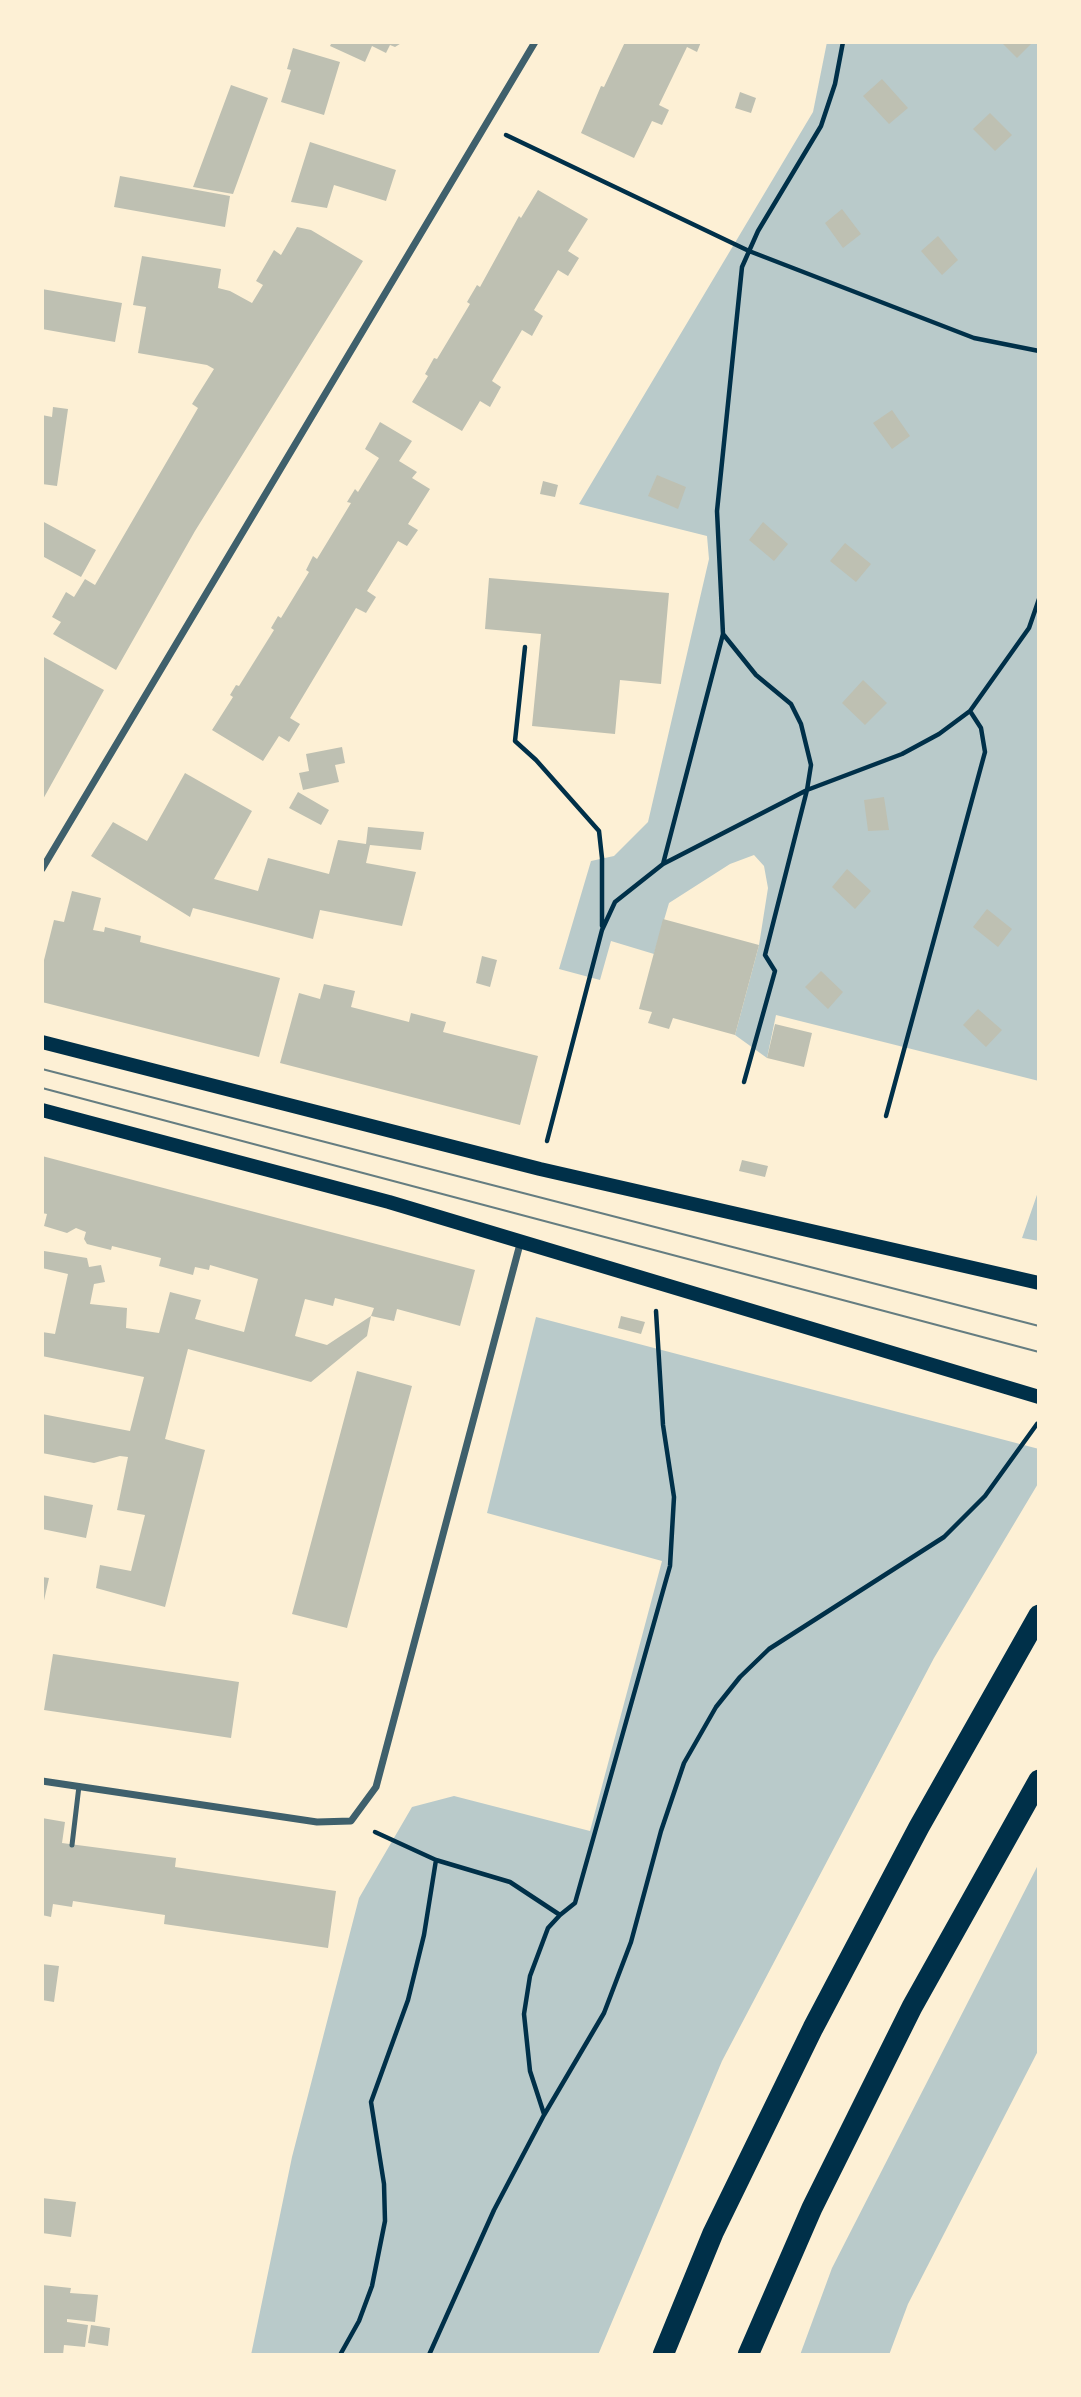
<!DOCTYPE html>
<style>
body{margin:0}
#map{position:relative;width:1081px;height:2397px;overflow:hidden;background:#fdf0d5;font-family:Lato,sans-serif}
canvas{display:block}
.frame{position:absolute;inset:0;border:44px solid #fdf0d5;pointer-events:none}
</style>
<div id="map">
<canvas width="1081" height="2397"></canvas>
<div class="frame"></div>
</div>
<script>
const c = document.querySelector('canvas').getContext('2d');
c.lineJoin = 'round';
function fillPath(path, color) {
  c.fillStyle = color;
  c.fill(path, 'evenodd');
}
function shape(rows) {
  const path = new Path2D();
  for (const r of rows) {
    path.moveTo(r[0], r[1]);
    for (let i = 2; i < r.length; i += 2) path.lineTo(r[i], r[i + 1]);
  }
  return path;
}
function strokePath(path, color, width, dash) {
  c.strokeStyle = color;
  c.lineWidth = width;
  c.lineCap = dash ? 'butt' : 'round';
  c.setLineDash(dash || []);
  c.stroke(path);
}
const green = shape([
 [827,42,1039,42,1039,1081,776,1015,767,1058,735,1035,759,945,768,888,764,866,754,855,730,864,669,903,654,954,611,941,600,980,559,969,591,861,614,856,648,822,709,559,707,536,579,504,813,112],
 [1039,1189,1039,1241,1022,1238],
 [536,1317,1039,1449,1039,1482,934,1658,722,2061,598,2355,251,2355,292,2157,359,1898,412,1807,454,1796,590,1831,662,1561,487,1513],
 [1039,1863,1039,2049,908,2304,889,2355,800,2355,832,2268]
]);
const building = shape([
 [332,42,403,42,395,47,390,45,386,53,372,46,365,62,330,46],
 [625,42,701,42,697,52,687,47,659,105,669,110,662,125,652,121,634,158,581,133,601,86,604,87],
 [1001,42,1033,42,1017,58],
 [293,48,340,62,324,115,281,102,291,70,287,69],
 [882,79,908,108,889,124,863,96],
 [231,85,268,98,233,194,193,187],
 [740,92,756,98,751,113,735,108],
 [990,113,1012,135,995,151,973,129],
 [310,142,396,170,386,201,334,185,327,208,291,202],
 [120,176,230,196,225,227,114,207],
 [538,190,588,219,568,251,579,258,568,276,558,270,534,310,543,316,532,336,522,330,492,381,501,387,490,407,480,401,462,431,412,402,428,376,425,374,434,358,437,359,470,304,467,302,477,285,480,287,519,216,521,218],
 [842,209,861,234,843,248,825,223],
 [297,227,311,230,363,261,195,531,116,670,53,634,61,622,52,617,66,592,74,597,85,579,95,585,198,408,192,404,214,369,207,365,138,353,146,307,133,305,142,256,221,269,218,288,230,291,252,303,263,285,256,281,274,250,281,255],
 [938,236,958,260,942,275,921,251],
 [42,289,122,303,115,342,42,329],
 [53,407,68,409,57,486,42,484,42,415,52,417],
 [892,410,910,436,892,449,873,423],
 [380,422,412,441,399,461,417,472,412,478,430,489,408,524,418,530,407,546,398,541,367,591,376,597,366,613,356,608,290,718,300,724,289,742,279,736,263,761,212,730,233,697,230,695,236,685,239,686,274,630,271,628,278,616,281,618,309,572,306,570,313,556,317,559,351,503,347,502,355,489,358,492,379,458,365,449],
 [657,475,686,487,678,509,648,496],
 [543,481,558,485,555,497,540,494],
 [42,521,96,550,81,577,44,557,42,561],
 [763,522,788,544,774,561,749,540],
 [845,543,871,564,856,582,830,561],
 [489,578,669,593,661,684,620,680,615,734,532,726,541,634,485,629],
 [42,656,104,690,42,801],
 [863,680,887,703,865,725,842,703],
 [342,747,345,763,335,765,339,782,303,790,299,773,309,771,306,754],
 [185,773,252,811,214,879,258,891,268,858,329,874,338,840,366,844,368,827,424,832,421,850,370,845,366,863,416,872,402,926,320,910,313,939,193,908,190,917,91,856,113,822,147,841],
 [298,792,329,810,321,825,289,808],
 [884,797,889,830,868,831,864,800],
 [847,869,871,891,855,909,832,887],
 [72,891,101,898,93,930,104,932,105,927,141,936,140,942,280,978,259,1057,42,1002,42,968,54,920,64,922],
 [987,909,1012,929,998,947,973,927],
 [663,919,759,945,735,1035,673,1018,669,1029,648,1023,652,1012,639,1009],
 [482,956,497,960,490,987,476,983],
 [821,971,843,992,828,1009,805,987],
 [324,984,355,991,351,1007,409,1022,411,1013,446,1022,443,1032,538,1056,520,1125,280,1063,299,993,320,999],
 [978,1009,1002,1030,986,1047,963,1025],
 [775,1024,812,1033,804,1067,767,1058],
 [42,1156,475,1270,460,1326,397,1309,394,1321,371,1316,367,1336,311,1382,188,1349,165,1439,205,1450,165,1607,96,1588,100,1565,131,1571,145,1515,117,1510,128,1457,120,1456,94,1463,42,1453,42,1414,130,1431,144,1377,42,1356,42,1332,55,1334,68,1274,42,1268,44,1251,87,1258,89,1267,101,1265,105,1282,94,1284,90,1304,127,1308,126,1328,159,1333,170,1292,201,1300,195,1319,244,1332,258,1279,210,1265,209,1270,195,1267,193,1275,159,1266,161,1258,112,1246,111,1250,87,1244,84,1239,86,1232,76,1228,67,1233,44,1226,47,1214,42,1213],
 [335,1298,374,1308,371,1316,327,1345,295,1336,305,1299,333,1306],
 [742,1160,768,1166,765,1177,739,1171],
 [621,1316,645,1322,641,1334,618,1328],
 [357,1371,412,1386,347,1628,292,1614],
 [42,1495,93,1505,86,1538,42,1529],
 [42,1577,49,1578,43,1605,42,1605],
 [53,1654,239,1682,231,1738,44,1710],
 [42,1818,65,1822,62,1843,176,1858,175,1867,336,1891,328,1948,164,1924,165,1915,73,1901,72,1907,53,1904,51,1917,42,1915],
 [42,1964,59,1966,54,2002,42,2000],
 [42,2198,76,2202,71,2237,42,2233],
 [42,2285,71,2288,70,2293,98,2295,95,2322,67,2319,67,2322,88,2325,85,2347,64,2345,63,2355,42,2355],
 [91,2325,110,2328,108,2346,88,2343]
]);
const path = shape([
 [506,135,749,251,974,338,1039,351],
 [525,647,515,741,536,760,599,831,602,858,602,926],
 [663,864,723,634,717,511,742,267,758,231,821,126,835,84,843,42],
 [744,1082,775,971,765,955,807,790,902,754,939,734,970,711,1029,628,1039,599],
 [886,1116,985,752,981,728,970,711],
 [547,1141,602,930,615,902,663,864,807,790,811,765,801,724,791,704,756,675,723,634],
 [375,1832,436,1860,510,1882,560,1915,548,1928,530,1976,524,2014,530,2071,544,2114],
 [560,1915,575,1903,670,1566,674,1497,663,1425,656,1311],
 [340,2355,359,2321,372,2286,385,2221,384,2184,371,2102,408,2000,424,1935,436,1860],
 [429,2355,494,2210,544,2115,604,2013,631,1942,661,1831,684,1763,716,1707,740,1677,769,1649,944,1537,985,1496,1037,1424]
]);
const service = shape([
 [72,1845,79,1786]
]);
const minor = shape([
 [42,869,535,42],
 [42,1781,317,1822,351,1821,376,1787,520,1244]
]);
const secondary = shape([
 [42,1042,540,1169,1039,1283],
 [42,1110,389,1202,1039,1397]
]);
const motorway = shape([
 [663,2355,713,2233,813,2028,919,1827,1039,1615],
 [748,2355,812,2208,912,2007,1039,1780]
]);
const tram = shape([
 [42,1069,1039,1326],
 [42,1088,1039,1352]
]);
fillPath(green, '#b9caca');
fillPath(building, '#bec0b2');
strokePath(path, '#003049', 4.5);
strokePath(service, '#3f606c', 5);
strokePath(minor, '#3f606c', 7);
strokePath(secondary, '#003049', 14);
strokePath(motorway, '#003049', 21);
strokePath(tram, '#657d81', 2);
</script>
